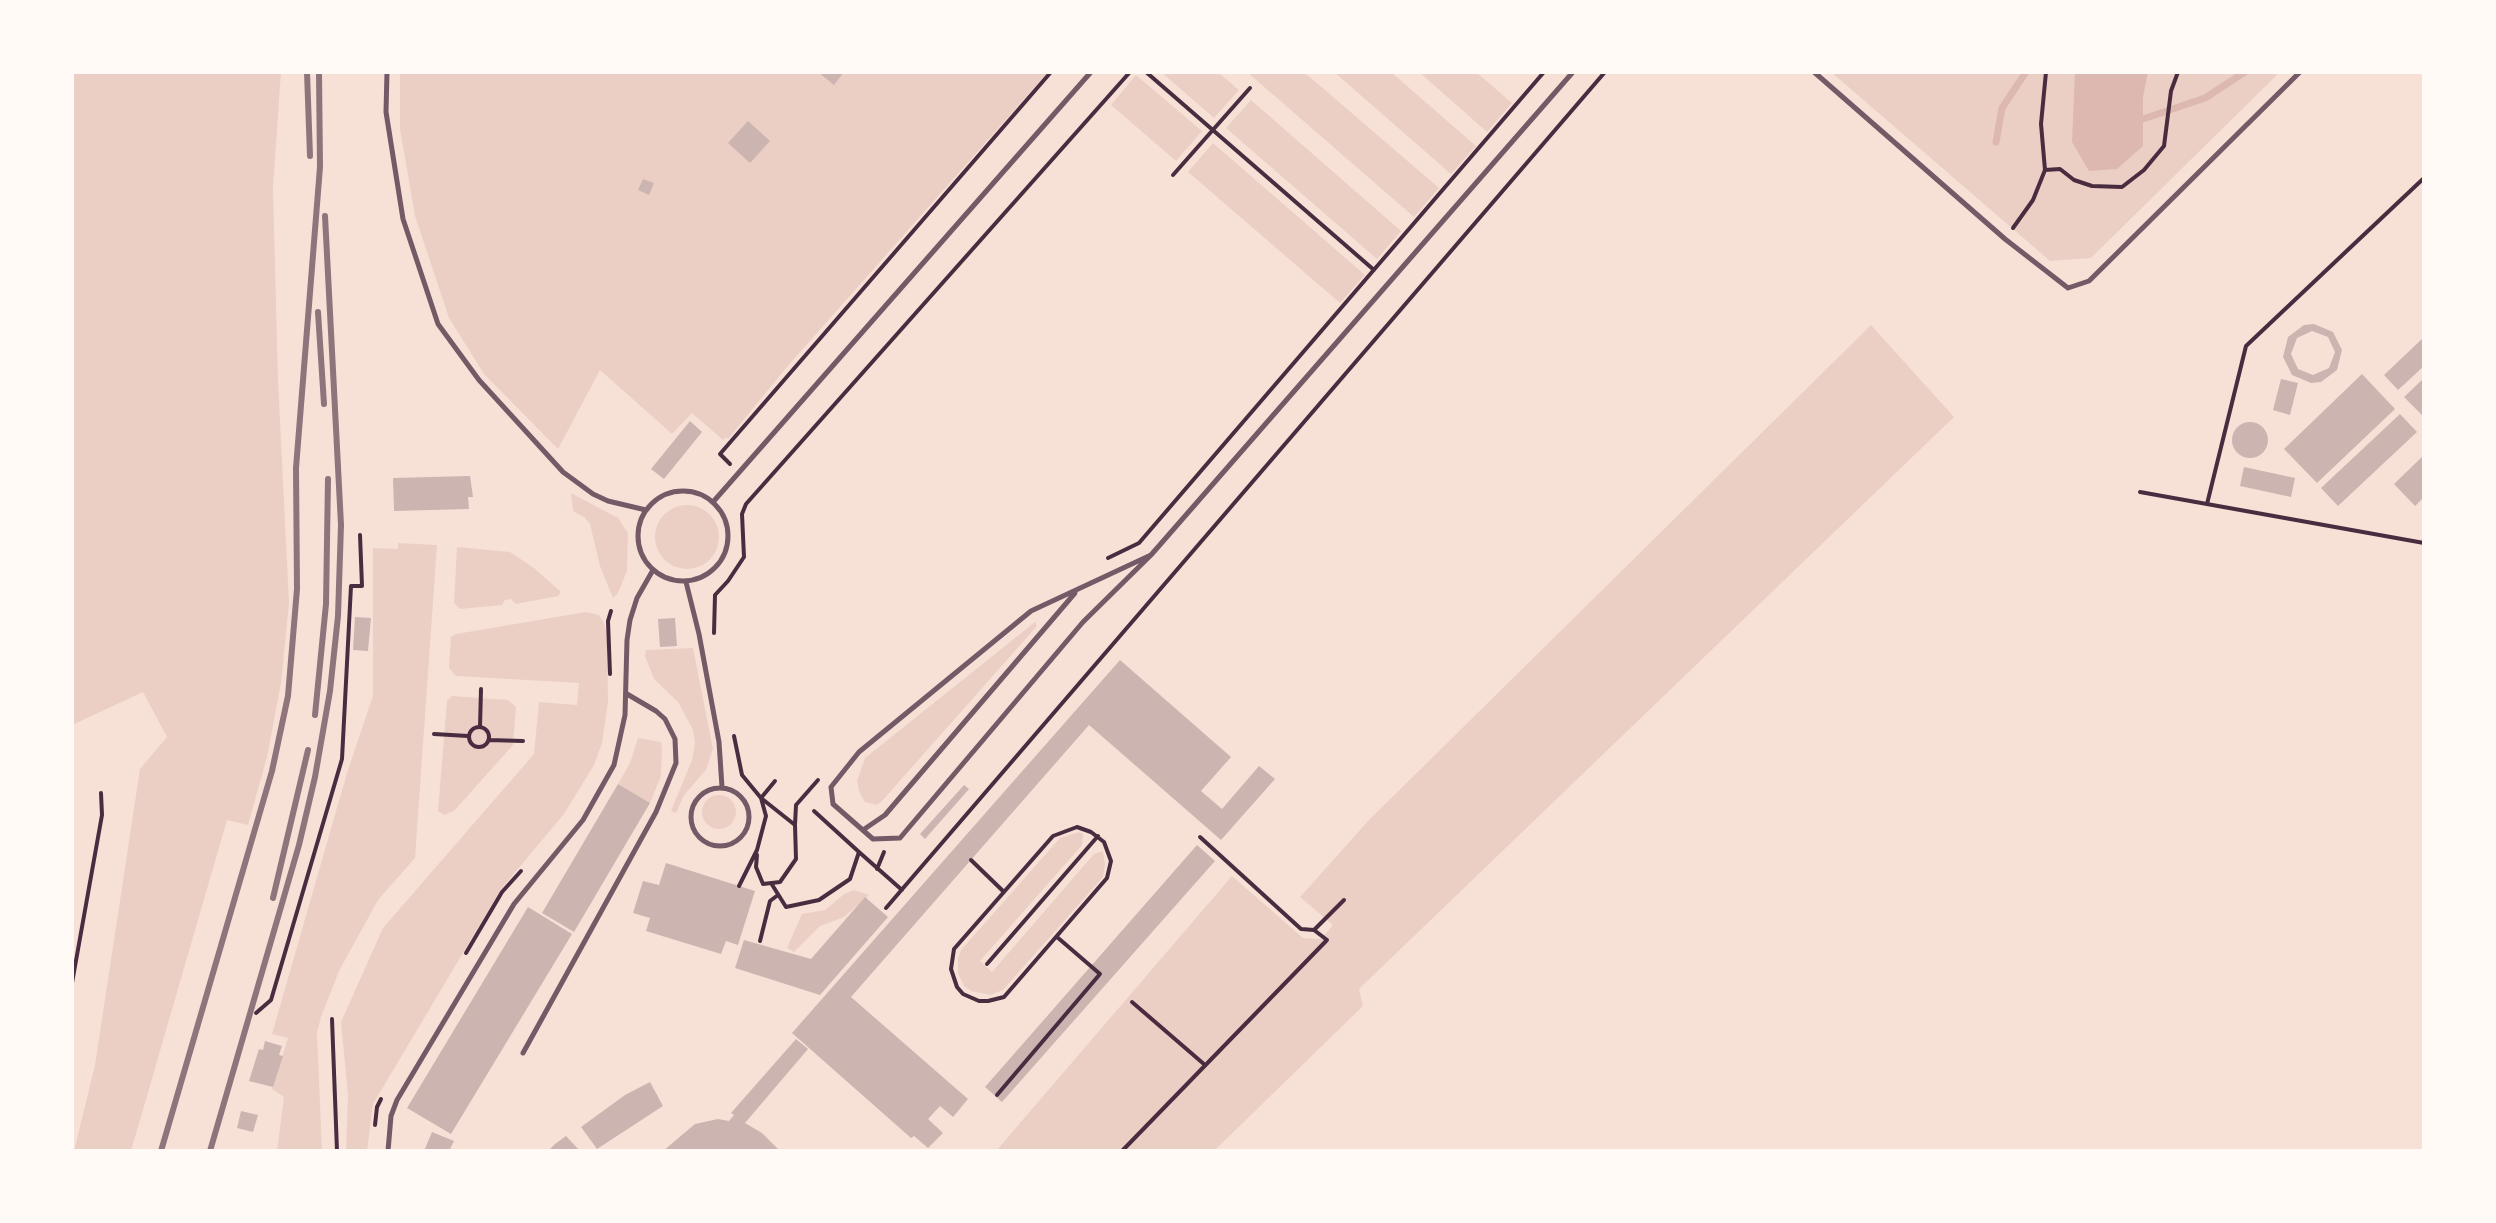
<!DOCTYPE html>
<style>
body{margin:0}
#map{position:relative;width:2496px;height:1223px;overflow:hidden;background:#f7e1d7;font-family:"IBM Plex Serif",serif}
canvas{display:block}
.frame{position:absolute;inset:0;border:74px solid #fffaf5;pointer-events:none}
</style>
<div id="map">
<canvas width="2496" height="1223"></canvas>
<div class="frame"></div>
</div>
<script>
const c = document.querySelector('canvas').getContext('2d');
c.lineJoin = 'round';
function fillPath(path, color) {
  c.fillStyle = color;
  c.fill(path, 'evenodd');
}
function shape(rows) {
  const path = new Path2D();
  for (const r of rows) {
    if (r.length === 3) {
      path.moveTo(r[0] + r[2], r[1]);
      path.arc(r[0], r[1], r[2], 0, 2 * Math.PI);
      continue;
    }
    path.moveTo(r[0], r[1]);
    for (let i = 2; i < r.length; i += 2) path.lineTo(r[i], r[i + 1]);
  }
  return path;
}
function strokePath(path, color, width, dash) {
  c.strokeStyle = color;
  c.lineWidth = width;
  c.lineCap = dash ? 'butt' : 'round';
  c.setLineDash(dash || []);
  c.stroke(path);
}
const green = shape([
 [72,72,281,72,273,188,278,380,289,603,281,683,267,757,248,825,227,820,131,1151,74,1151,95,1065,140,769,167,737,143,692,72,725],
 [400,72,1048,72,786,368,728,439,726,437,723,440,692,413,672,434,600,370,558,449,484,374,449,318,415,216,400,129],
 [1161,72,1218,72,1239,90,1214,118],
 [1247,72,1304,72,1439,188,1414,217],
 [1334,72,1391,72,1476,146,1451,174],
 [1419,72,1476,72,1512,103,1487,132],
 [1831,72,2280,72,2091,258,2050,261],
 [1136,75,1202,131,1176,161,1111,105],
 [1251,100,1401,231,1377,259,1226,128],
 [1213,143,1365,275,1340,303,1188,172],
 [1871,325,1954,417,1359,989,1363,1006,1214,1151,996,1151,1232,876,1303,938,1321,939,1333,925,1300,897,1369,820],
 [571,493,618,518,628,533,627,571,618,593,613,598,600,566,590,524,584,517,573,511],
 [687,537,32],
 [398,543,437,545,415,858,378,900,339,971,321,1017,317,1033,322,1151,277,1151,284,1097,272,1089,288,1038,272,1034,347,773,373,696,373,548,398,549],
 [457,547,510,552,534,568,561,592,558,596,516,604,511,599,505,600,502,605,460,609,454,603],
 [586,612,599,615,604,623,607,635,608,702,602,743,594,765,564,814,501,889,373,1104,367,1151,346,1151,348,1095,341,1022,383,928,534,754,539,702,577,705,579,683,456,676,449,668,451,637,456,634],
 [1035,622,1037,626,882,801,877,805,865,802,859,791,857,781,865,758],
 [693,648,713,749,706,770,684,795,676,813,671,811,692,760,695,743,693,730,678,702,654,679,645,656,646,650],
 [452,696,508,700,516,707,513,745,454,811,444,815,438,811,447,701],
 [638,738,661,742,662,749,661,776,650,803,618,784,630,763],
 [719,812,17],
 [1079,832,1083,834,1082,845,980,961,992,972,1094,854,1103,851,1105,865,1103,877,1003,990,990,995,971,991,964,986,958,973,958,958,961,950,1060,838],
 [854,890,869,895,844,917,820,926,794,952,787,948,802,914,825,910,844,894]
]);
const water = shape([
 [2075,72,2148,72,2143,97,2143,146,2117,169,2089,171,2072,142]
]);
const stream = shape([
 [2143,119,2205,98,2245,72],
 [1996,142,2002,108,2026,72]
]);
const building = shape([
 [818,72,844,72,834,85],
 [748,121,770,141,750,163,728,143],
 [643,179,654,183,649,195,638,190],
 [2314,324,2333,332,2342,350,2337,370,2321,382,2311,383,2292,375,2283,357,2288,337,2304,325],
 [2312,331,2328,337,2335,352,2329,368,2313,375,2298,369,2291,354,2297,338],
 [2424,337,2424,366,2398,390,2384,375],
 [2362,374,2395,409,2317,483,2284,449],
 [2424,378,2424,417,2404,397],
 [2281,379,2298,383,2290,415,2273,410],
 [2400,414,2417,432,2338,506,2321,488],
 [690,421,702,432,664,479,651,469],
 [2250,440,18],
 [2424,455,2424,497,2415,506,2394,484],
 [2244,467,2295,478,2291,497,2240,486],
 [470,476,473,497,468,497,469,509,394,511,393,478],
 [355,617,371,618,368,651,353,650],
 [675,618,677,646,660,647,658,619],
 [1120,660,1231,757,1201,791,1222,809,1259,766,1275,779,1221,840,1089,725,851,997,968,1099,953,1117,940,1106,928,1119,943,1133,928,1148,914,1136,911,1138,792,1033],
 [618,784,650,803,574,932,542,913],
 [964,785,969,789,925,839,920,834],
 [1197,845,1215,861,1002,1102,985,1087],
 [666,863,755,891,738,945,726,941,721,954,646,931,650,918,633,913,643,881,659,885],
 [865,897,888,917,820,995,735,968,744,940,811,959],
 [528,907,572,934,451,1134,407,1108],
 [796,1039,808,1049,745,1123,762,1133,780,1151,663,1151,695,1124,718,1119,729,1121,734,1115,731,1113],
 [265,1041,282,1046,279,1055,283,1056,273,1087,249,1081,259,1049,263,1050],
 [650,1082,663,1106,597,1149,581,1127,625,1095],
 [241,1111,258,1115,253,1132,237,1128],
 [432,1132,454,1141,449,1151,424,1151],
 [566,1136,580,1151,548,1151,555,1144]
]);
const path = shape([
 [1146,72,1374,270],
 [2045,170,2060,169,2074,180,2092,186,2122,187,2144,170,2164,146,2171,91,2178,72],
 [1173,175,1250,88],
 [2013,228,2033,200,2045,170,2041,124,2046,72],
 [730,464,720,454,1051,72],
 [2140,492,2424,543],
 [2207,504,2246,346,2424,178],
 [1108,558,1139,543,1544,72],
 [714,633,715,595,728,581,744,557,742,514,746,504,1130,72],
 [610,674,608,621,611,611],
 [479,737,10],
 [480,727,481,689],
 [434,734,468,736],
 [734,736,742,775,761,798,766,816,757,850,739,886],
 [489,740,523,741],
 [795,825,796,805,818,780],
 [1077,827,1091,832,1104,842,1111,861,1107,878,1004,997,988,1001,979,1001,963,994,957,987,951,969,954,949,1053,836,1077,827],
 [1200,837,1301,929,1314,930,1344,900],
 [859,852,902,890],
 [757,855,756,867,763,884,780,882,796,859,795,825,761,798,775,781],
 [971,860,1004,892],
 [877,869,884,852],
 [771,883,786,907,819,900,850,879,859,852,814,811],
 [886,908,1605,72],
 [760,941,770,901,778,895],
 [466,953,502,892,521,871],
 [987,964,1098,836],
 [72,983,102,815,101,793],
 [1132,1002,1205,1065],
 [256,1013,271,1000,342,759,351,586,362,586,360,535],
 [332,1019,337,1151],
 [997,1095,1100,974,1057,937],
 [375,1125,377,1107,381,1099],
 [1122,1151,1327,940,1314,930]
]);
const service = shape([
 [387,72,386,112,403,219,438,324,479,380,563,472,593,494,608,501,646,510],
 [1814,72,2005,239,2068,288,2089,281,2300,72],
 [683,536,45],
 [713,502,1091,72],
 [1151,555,1083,622,900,838,873,839,833,804,831,787,859,752,1031,611,1151,555,1573,72],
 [686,582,699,634,719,742,722,787],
 [720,817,29],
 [863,830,885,815,1075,593],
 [523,1053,656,812,676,763,675,739,665,719,656,711,627,694],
 [388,1151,391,1116,397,1100,514,904,583,820,614,765,625,715,627,640,630,620,637,598,653,570]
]);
const rail = shape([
 [307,72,310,156],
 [318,312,324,404],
 [315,715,326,604,328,479],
 [273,898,308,750],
 [161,1151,272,771,288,696,297,589,296,468,320,167,319,72],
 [210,1151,299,845,315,777,330,691,338,616,341,525,325,216]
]);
fillPath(green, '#ebcfc5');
fillPath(water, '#dcb8b0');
strokePath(stream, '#dcb8b0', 7);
fillPath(building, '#ccb4b1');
strokePath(path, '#4a2c40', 4);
strokePath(service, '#755966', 5);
strokePath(rail, '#8f747c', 6);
</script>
